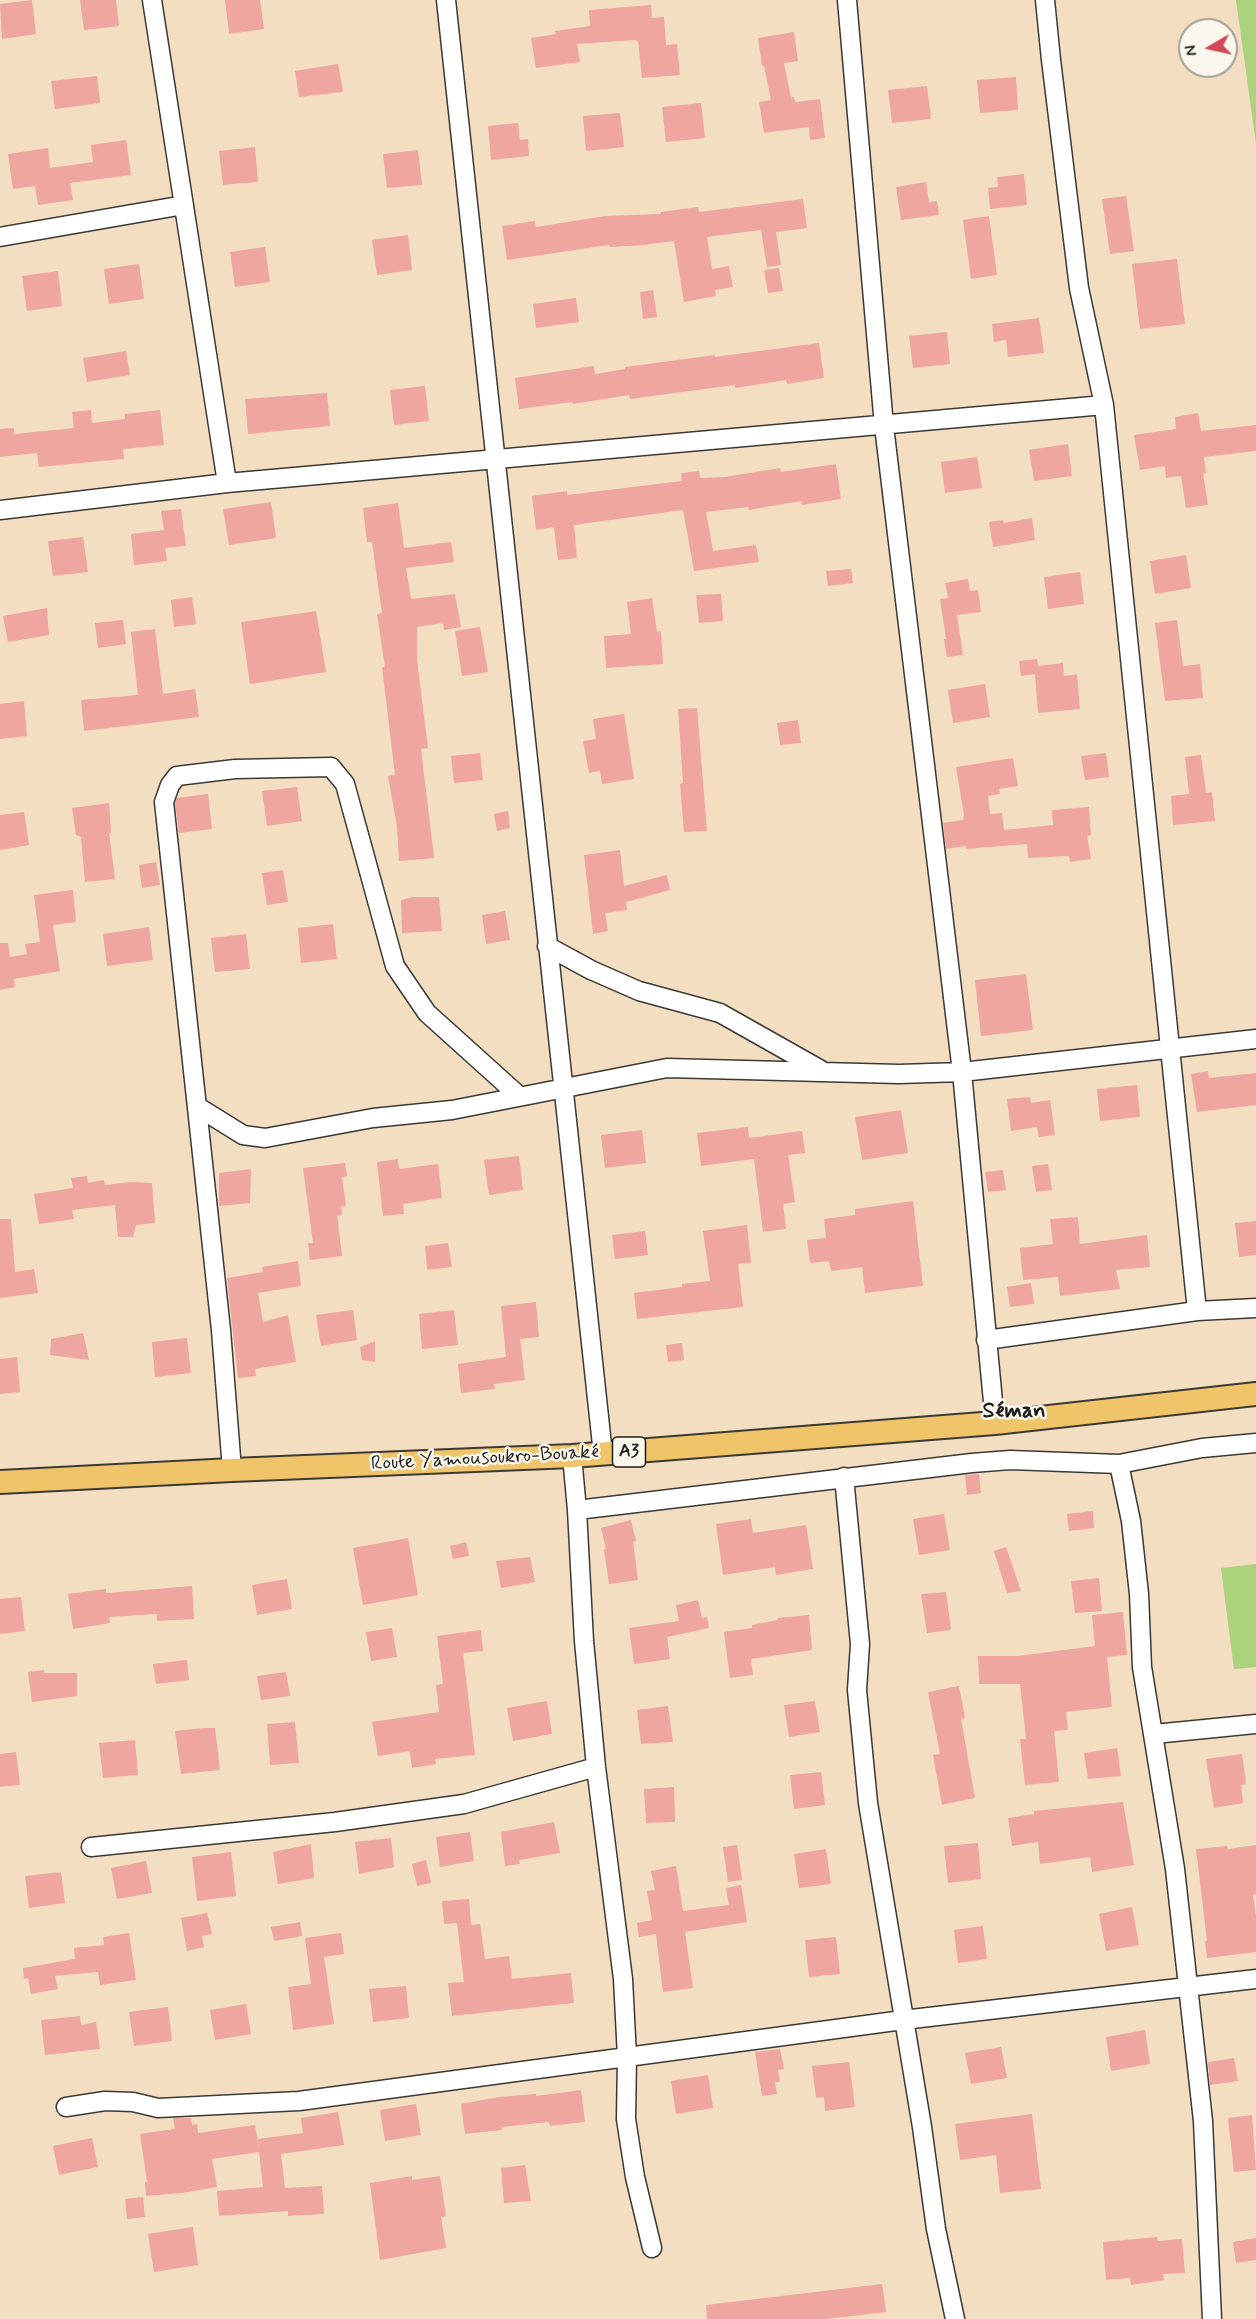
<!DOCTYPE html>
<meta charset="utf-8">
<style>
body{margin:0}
#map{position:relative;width:1256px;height:2319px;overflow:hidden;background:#f3dec1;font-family:Mynerve,sans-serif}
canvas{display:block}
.north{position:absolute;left:1178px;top:18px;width:60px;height:60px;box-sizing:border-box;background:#fbf7ec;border:2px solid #a29f99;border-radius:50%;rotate:261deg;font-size:16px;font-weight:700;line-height:24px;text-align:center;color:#1c1c1c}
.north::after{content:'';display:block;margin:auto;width:21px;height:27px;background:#d1495b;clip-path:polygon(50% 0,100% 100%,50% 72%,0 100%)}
</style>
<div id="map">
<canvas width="1256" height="2319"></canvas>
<div class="north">N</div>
</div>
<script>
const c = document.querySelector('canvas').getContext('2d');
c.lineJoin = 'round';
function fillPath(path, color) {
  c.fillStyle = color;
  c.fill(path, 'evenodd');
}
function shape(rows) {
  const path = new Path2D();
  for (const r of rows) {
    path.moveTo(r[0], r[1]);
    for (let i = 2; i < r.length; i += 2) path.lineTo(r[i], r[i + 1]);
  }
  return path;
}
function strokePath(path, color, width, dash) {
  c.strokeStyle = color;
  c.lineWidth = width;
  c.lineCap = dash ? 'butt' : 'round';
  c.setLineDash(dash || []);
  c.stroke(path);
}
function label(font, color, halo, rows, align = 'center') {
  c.font = font + ' Mynerve,sans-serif';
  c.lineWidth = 5;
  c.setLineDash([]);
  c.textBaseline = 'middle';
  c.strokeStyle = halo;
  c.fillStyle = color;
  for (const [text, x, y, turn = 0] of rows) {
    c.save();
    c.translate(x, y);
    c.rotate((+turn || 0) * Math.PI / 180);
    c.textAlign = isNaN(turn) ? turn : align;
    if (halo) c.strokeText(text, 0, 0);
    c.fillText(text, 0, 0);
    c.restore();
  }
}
const green = shape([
 [1236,0,1256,0,1256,144],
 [1256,1564,1256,1667,1234,1669,1221,1568]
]);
const building = shape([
 [32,0,36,34,2,39,0,4],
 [80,0,116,0,119,26,84,30],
 [225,0,260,0,264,29,229,34],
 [651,5,652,18,664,17,666,45,677,44,680,75,642,78,638,41,635,40,577,44,580,62,536,68,531,38,556,34,555,31,590,26,589,10],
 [794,32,798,61,784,63,791,98,794,97,795,102,820,99,825,138,810,140,809,127,764,133,759,102,771,100,764,66,762,66,758,38],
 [338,64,343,92,299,97,295,71],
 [97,76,100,103,55,109,51,81],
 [1016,77,1018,110,980,113,977,80],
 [927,86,931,119,892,123,888,90],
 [701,103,705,138,666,142,662,107],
 [620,113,624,147,586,151,583,116],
 [518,123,520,140,528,139,529,156,491,160,488,126],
 [126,140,131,175,70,183,73,200,38,205,35,186,13,189,8,154,48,148,50,168,93,162,91,145],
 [255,147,258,182,223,185,219,151],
 [418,150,422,185,387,188,383,154],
 [1024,174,1027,205,990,209,988,188,998,187,997,177],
 [926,182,929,202,937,201,939,215,901,220,896,187],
 [1126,196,1134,251,1110,254,1102,199],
 [803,199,807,228,776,232,781,265,767,267,761,230,707,237,712,269,729,266,733,287,715,290,716,296,684,302,674,241,643,245,610,247,609,245,507,260,502,226,535,221,536,227,605,216,661,214,661,212,698,207,699,212],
 [989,216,997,275,971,279,963,220],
 [408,235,412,270,377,275,372,240],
 [265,247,270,282,235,287,230,252],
 [1177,259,1185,324,1140,329,1132,264],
 [139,264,144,299,109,304,104,269],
 [779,268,783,291,768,293,764,270],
 [58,271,62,306,27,311,22,276],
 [653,290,657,317,643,319,640,292],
 [576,298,579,322,536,328,533,304],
 [1039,318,1044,353,1008,357,1006,340,994,342,992,324],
 [947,332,950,364,913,368,909,336],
 [819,343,824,378,787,384,786,380,735,388,735,385,630,399,629,395,573,404,572,402,519,409,515,378,594,366,595,374,625,369,625,367,715,355,715,357],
 [126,351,130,375,87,382,83,358],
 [425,386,429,421,394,425,390,390],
 [327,393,330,426,248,434,245,399],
 [91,410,92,423,125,419,125,414,160,410,164,445,123,449,124,459,39,467,37,453,0,457,0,429,14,428,14,434,74,428,72,412],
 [1198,413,1201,431,1256,425,1256,451,1204,457,1206,473,1203,473,1208,505,1186,508,1181,476,1166,478,1165,466,1140,470,1134,435,1176,429,1175,417],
 [1068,444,1072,476,1034,481,1029,450],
 [977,457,982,488,945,493,941,462],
 [836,464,841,499,802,505,801,501,749,510,748,507,706,512,713,551,756,545,759,562,694,571,683,510,574,525,577,558,558,560,554,527,536,530,532,496,567,491,567,495,682,481,681,473,699,471,700,478,725,477,780,468,781,472],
 [271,502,276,538,229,545,223,509],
 [398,503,404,548,451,542,454,562,406,568,411,599,455,594,461,627,444,630,443,623,417,627,417,660,428,748,421,749,434,858,399,861,397,826,388,776,395,775,382,667,385,667,377,614,382,613,372,542,367,542,363,508],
 [181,509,186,546,165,548,167,561,134,565,131,534,164,530,161,511],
 [1032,518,1035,540,993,547,989,522,1003,520,1004,523],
 [83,537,88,572,53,576,48,541],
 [1186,555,1191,588,1155,594,1150,561],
 [851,569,853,583,828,586,826,571],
 [1080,572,1084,604,1048,609,1044,577],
 [968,579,970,591,978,590,981,612,957,615,963,655,947,657,944,639,946,639,940,599,948,598,945,583],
 [721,594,723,621,699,623,696,595],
 [192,597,196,624,174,627,171,600],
 [652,598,657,632,661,631,663,664,606,668,604,636,631,634,627,602],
 [47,608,49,635,8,642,3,616],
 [316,611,326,672,250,684,241,622],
 [123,620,126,644,98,648,95,623],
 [1177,620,1183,666,1200,664,1203,698,1165,701,1155,623],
 [480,627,488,672,462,676,455,631],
 [155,629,163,694,195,689,199,717,84,731,81,700,138,695,131,632],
 [1037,659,1038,666,1063,663,1064,676,1077,674,1080,709,1038,713,1035,674,1021,676,1019,661],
 [985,684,990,717,953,723,948,690],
 [24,701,27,736,0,739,0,704],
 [697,708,707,831,684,832,680,784,683,783,678,709],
 [624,714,634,779,602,784,600,771,589,773,583,741,596,739,593,719],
 [798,720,801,743,780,745,777,723],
 [480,753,483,780,454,783,451,756],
 [1106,753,1109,777,1085,780,1081,756],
 [1201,755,1206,793,1212,792,1215,821,1173,825,1171,796,1189,794,1185,757],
 [1013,758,1018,786,999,789,1000,794,988,796,990,814,1002,813,1004,830,1053,825,1052,810,1089,807,1091,835,1087,836,1091,859,1070,862,1069,856,1028,858,1027,844,966,849,966,846,946,849,943,823,963,820,964,815,956,767],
 [297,787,302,821,267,826,262,791],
 [208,794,212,829,179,833,175,803,177,798],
 [109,803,111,833,109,833,115,879,85,882,81,837,76,835,72,808],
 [508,811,510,828,497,831,494,814],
 [24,812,29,845,0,850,0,815],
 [620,850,624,886,667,875,670,890,626,902,627,910,605,913,608,931,593,934,584,855],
 [156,862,160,885,142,888,139,865],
 [283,870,288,902,267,905,262,873],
 [73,890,76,922,53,925,60,971,14,979,15,987,0,990,0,943,8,943,10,957,27,954,25,944,40,942,34,895],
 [413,897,439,897,442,931,402,933,401,900],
 [505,911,510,940,486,944,482,915],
 [333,924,337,959,301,963,298,928],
 [149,927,153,960,107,966,103,934],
 [246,934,250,969,215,972,211,938],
 [1026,974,1033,1030,981,1036,975,980],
 [1208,1071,1209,1078,1256,1073,1256,1105,1197,1112,1191,1074],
 [1137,1085,1140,1117,1100,1121,1097,1089],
 [1030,1097,1031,1103,1050,1100,1055,1135,1039,1137,1037,1127,1011,1131,1007,1099],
 [901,1110,908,1153,862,1160,855,1117],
 [748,1127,749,1138,802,1131,805,1153,788,1155,795,1202,783,1204,786,1229,763,1232,754,1159,701,1166,697,1133],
 [642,1130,646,1163,605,1168,601,1135],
 [519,1156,523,1190,489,1195,484,1160],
 [398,1159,399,1169,438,1164,442,1198,403,1204,404,1214,383,1216,377,1162],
 [345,1163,347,1176,342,1177,346,1206,341,1207,342,1215,337,1215,342,1256,310,1260,308,1243,313,1243,303,1168],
 [1048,1164,1052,1190,1036,1192,1032,1166],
 [251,1169,250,1203,219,1206,219,1173],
 [1003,1170,1006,1190,988,1192,985,1172],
 [87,1176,88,1183,104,1180,105,1185,131,1182,152,1183,155,1223,136,1225,133,1237,118,1237,115,1205,72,1210,74,1219,39,1224,34,1194,73,1188,71,1178],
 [913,1201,923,1286,865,1293,862,1267,831,1271,829,1261,810,1263,807,1240,826,1238,824,1219,855,1215,855,1209],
 [1078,1217,1080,1244,1147,1235,1150,1267,1116,1270,1120,1289,1060,1296,1058,1277,1023,1280,1020,1248,1053,1244,1050,1219],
 [0,1219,11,1219,15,1272,34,1269,38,1293,0,1298],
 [1256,1221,1256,1255,1239,1257,1235,1223],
 [747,1225,751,1263,738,1264,743,1307,637,1319,634,1293,682,1287,682,1284,710,1281,703,1231],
 [645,1231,648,1255,615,1259,612,1235],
 [448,1243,452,1267,427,1270,425,1246],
 [298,1261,301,1286,258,1293,263,1322,288,1315,296,1362,255,1369,256,1376,238,1378,227,1278,263,1272,262,1267],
 [1031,1283,1034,1304,1010,1307,1007,1287],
 [536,1302,539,1337,520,1339,525,1380,494,1384,495,1389,461,1393,458,1364,506,1357,501,1306],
 [353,1310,357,1340,321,1346,316,1315],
 [454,1310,458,1345,422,1349,419,1314],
 [83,1333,89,1360,50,1355,51,1339],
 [187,1338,191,1373,155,1377,152,1342],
 [375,1341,375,1362,362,1360,360,1347],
 [682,1343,684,1360,668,1362,666,1345],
 [17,1357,20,1392,0,1394,0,1359],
 [979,1474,981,1493,967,1495,965,1475],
 [1093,1511,1094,1528,1069,1531,1067,1514],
 [944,1514,950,1550,919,1555,913,1519],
 [751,1519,753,1533,806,1525,813,1569,776,1575,775,1567,723,1575,716,1524],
 [631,1520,636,1541,633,1542,638,1580,609,1584,604,1550,606,1549,601,1528],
 [408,1538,418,1595,363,1605,353,1548],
 [466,1542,469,1556,453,1559,450,1546],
 [1006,1547,1021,1591,1007,1593,994,1551],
 [530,1557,535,1582,501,1588,496,1561],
 [1099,1578,1102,1611,1075,1613,1071,1581],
 [287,1579,292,1609,257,1615,252,1585],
 [192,1586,194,1619,157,1621,157,1614,109,1617,110,1623,73,1629,68,1594,106,1589,106,1593],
 [946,1592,951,1630,927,1633,921,1594],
 [21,1597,25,1631,0,1634,0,1599],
 [698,1600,702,1618,707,1617,709,1628,667,1637,670,1659,634,1664,629,1628,679,1621,676,1605],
 [1123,1612,1127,1655,1107,1657,1112,1707,1066,1712,1068,1730,1054,1731,1059,1782,1025,1785,1020,1739,1026,1739,1020,1684,979,1684,978,1656,1018,1656,1095,1646,1092,1615],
 [809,1615,812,1650,751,1659,753,1675,730,1678,724,1632,752,1628,752,1625,778,1620,778,1618],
 [392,1628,397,1657,371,1661,366,1632],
 [481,1630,483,1651,463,1653,475,1755,435,1759,436,1764,412,1768,410,1751,378,1756,372,1722,439,1712,436,1685,443,1684,437,1636],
 [187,1660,189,1680,156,1684,153,1664],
 [44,1670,44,1673,77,1673,77,1696,32,1702,28,1672],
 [286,1672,290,1696,261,1700,257,1676],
 [959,1686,965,1718,961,1719,975,1798,942,1805,933,1755,940,1754,928,1692],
 [547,1701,552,1734,513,1741,507,1708],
 [815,1701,820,1732,789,1737,784,1705],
 [668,1706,673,1742,641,1744,637,1710],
 [295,1722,299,1763,270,1765,267,1724],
 [203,1728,215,1728,220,1770,181,1774,175,1731],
 [135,1740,138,1775,103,1778,99,1743],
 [1117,1748,1121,1776,1088,1779,1084,1753],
 [16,1752,20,1785,0,1787,0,1754],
 [1242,1754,1246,1784,1241,1785,1243,1803,1214,1808,1206,1759],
 [821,1772,825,1805,794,1809,790,1775],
 [674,1787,675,1822,646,1823,644,1789],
 [1123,1802,1134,1865,1092,1872,1090,1857,1040,1864,1038,1842,1012,1846,1008,1818,1034,1814,1034,1811],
 [554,1822,560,1853,519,1860,520,1864,505,1866,501,1832],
 [470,1832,474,1861,440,1867,436,1837],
 [391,1838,394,1867,359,1874,355,1842],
 [978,1843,981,1879,948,1883,944,1846],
 [311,1844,314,1878,278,1884,273,1852],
 [737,1845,742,1880,728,1882,723,1847],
 [1256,1845,1256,1894,1253,1895,1256,1916,1256,1952,1207,1958,1205,1941,1207,1941,1196,1849,1227,1846,1228,1849],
 [826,1849,831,1884,799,1888,794,1854],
 [231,1852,236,1896,197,1901,192,1857],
 [426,1860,431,1883,417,1886,412,1864],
 [146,1861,152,1893,117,1899,111,1868],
 [676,1866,683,1911,729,1905,726,1888,741,1885,747,1922,685,1932,693,1988,663,1992,656,1934,639,1937,637,1923,652,1920,647,1891,655,1890,651,1871],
 [61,1872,65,1903,29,1908,25,1876],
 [469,1899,471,1925,480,1924,485,1959,509,1956,512,1979,571,1973,574,2003,452,2016,448,1983,464,1982,457,1923,444,1924,442,1901],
 [1132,1907,1139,1945,1106,1951,1099,1914],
 [207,1913,212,1934,202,1936,204,1947,187,1951,181,1918],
 [300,1922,302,1936,274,1941,271,1927],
 [983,1926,987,1959,958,1963,954,1930],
 [129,1933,136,1980,100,1985,98,1972,55,1976,58,1989,31,1994,28,1978,24,1979,23,1968,75,1959,74,1948,104,1945,103,1937],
 [341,1933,344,1954,324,1957,334,2024,293,2030,288,1987,311,1984,305,1938],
 [836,1937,840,1974,809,1977,805,1940],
 [406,1986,409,2018,373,2022,369,1989],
 [246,2004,251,2034,215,2040,210,2010],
 [168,2007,172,2041,134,2046,129,2012],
 [80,2016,81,2025,96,2022,100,2049,45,2055,41,2020],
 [1145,2030,1150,2064,1111,2071,1106,2037],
 [1001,2047,1007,2078,971,2084,965,2053],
 [780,2049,784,2069,778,2070,780,2082,775,2082,777,2094,762,2096,755,2052],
 [1234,2058,1238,2081,1210,2085,1208,2062],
 [849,2062,855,2107,825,2111,824,2097,816,2098,812,2066],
 [708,2075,713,2108,676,2114,671,2081],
 [581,2090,585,2122,550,2126,549,2122,502,2127,502,2130,465,2134,461,2104,499,2097,536,2094,536,2096],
 [416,2104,421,2135,385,2141,380,2110],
 [338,2112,344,2145,281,2154,285,2188,322,2186,324,2214,288,2216,288,2211,219,2216,217,2191,263,2187,259,2152,212,2159,217,2187,182,2193,146,2196,145,2182,147,2182,140,2134,175,2129,173,2118,191,2118,192,2125,197,2124,198,2133,255,2125,259,2148,258,2139,303,2133,301,2118],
 [1032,2114,1041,2189,1000,2193,996,2155,960,2160,955,2124],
 [1252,2115,1256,2170,1234,2172,1228,2118],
 [92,2138,98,2167,59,2175,53,2146],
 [525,2165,531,2201,504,2203,501,2168],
 [412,2176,412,2180,440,2176,446,2216,441,2217,446,2248,380,2260,370,2183],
 [143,2197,145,2217,127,2219,125,2199],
 [193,2227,198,2265,154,2272,148,2234],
 [1157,2237,1158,2241,1182,2239,1185,2273,1163,2274,1164,2280,1131,2285,1130,2278,1106,2280,1103,2242],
 [1256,2238,1256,2260,1236,2263,1233,2242],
 [882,2284,886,2312,826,2319,707,2319,706,2305]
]);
const minor = shape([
 [152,0,227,483],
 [446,0,603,1454],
 [847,0,884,426,962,1072,995,1423],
 [1045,0,1051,60,1079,288,1104,405,1197,1311],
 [0,237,184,205],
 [0,510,227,483,1104,405],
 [547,946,591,970,639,991,720,1013,821,1070],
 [198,1107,243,1135,265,1138,373,1118,452,1110,667,1068,899,1074,962,1072,1256,1039],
 [986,1340,1197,1311,1256,1308],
 [572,1456,577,1510,584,1641,596,1767,623,1979,627,2057,626,2119,635,2177,652,2248],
 [1119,1464,1131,1521,1139,1594,1142,1667,1175,1869,1203,2121,1212,2319],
 [232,1470,221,1330,164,802,170,785,177,776,235,769,331,767,345,784,395,966,427,1013,518,1095],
 [844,1477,860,1644,857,1690,868,1803,922,2127,936,2229,955,2319],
 [577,1510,972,1463,1010,1460,1119,1464,1202,1448,1256,1443],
 [1154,1734,1256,1724],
 [91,1847,335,1822,464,1804,596,1767],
 [66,2107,105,2101,133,2102,158,2108,299,2101,903,2020,1256,1979]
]);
const major = shape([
 [0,1482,232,1470,572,1456,995,1423,1256,1394]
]);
const shields = [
 [629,1452,33]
];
const shieldNames = [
 ["A3",629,1452]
];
const streetNames = [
 ["Route Yamousoukro-Bouaké",485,1459,-3]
];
const quarterNames = [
 ["Séman",1014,1412]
];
fillPath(green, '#abd27c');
fillPath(building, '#efa6a0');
strokePath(minor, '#3c3935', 21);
strokePath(major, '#3c3935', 26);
strokePath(minor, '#fff', 18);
strokePath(major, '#f0c469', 22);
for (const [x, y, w] of shields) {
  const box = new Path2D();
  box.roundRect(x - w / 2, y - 15, w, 30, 4.5);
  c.fillStyle = '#fbf7ec';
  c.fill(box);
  strokePath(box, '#1c1c1c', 1.5);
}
label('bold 18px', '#1c1c1c', null, shieldNames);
label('20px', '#1c1c1c', '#fbf7ec', streetNames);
label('bold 22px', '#1c1c1c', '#fbf7ec', quarterNames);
</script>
